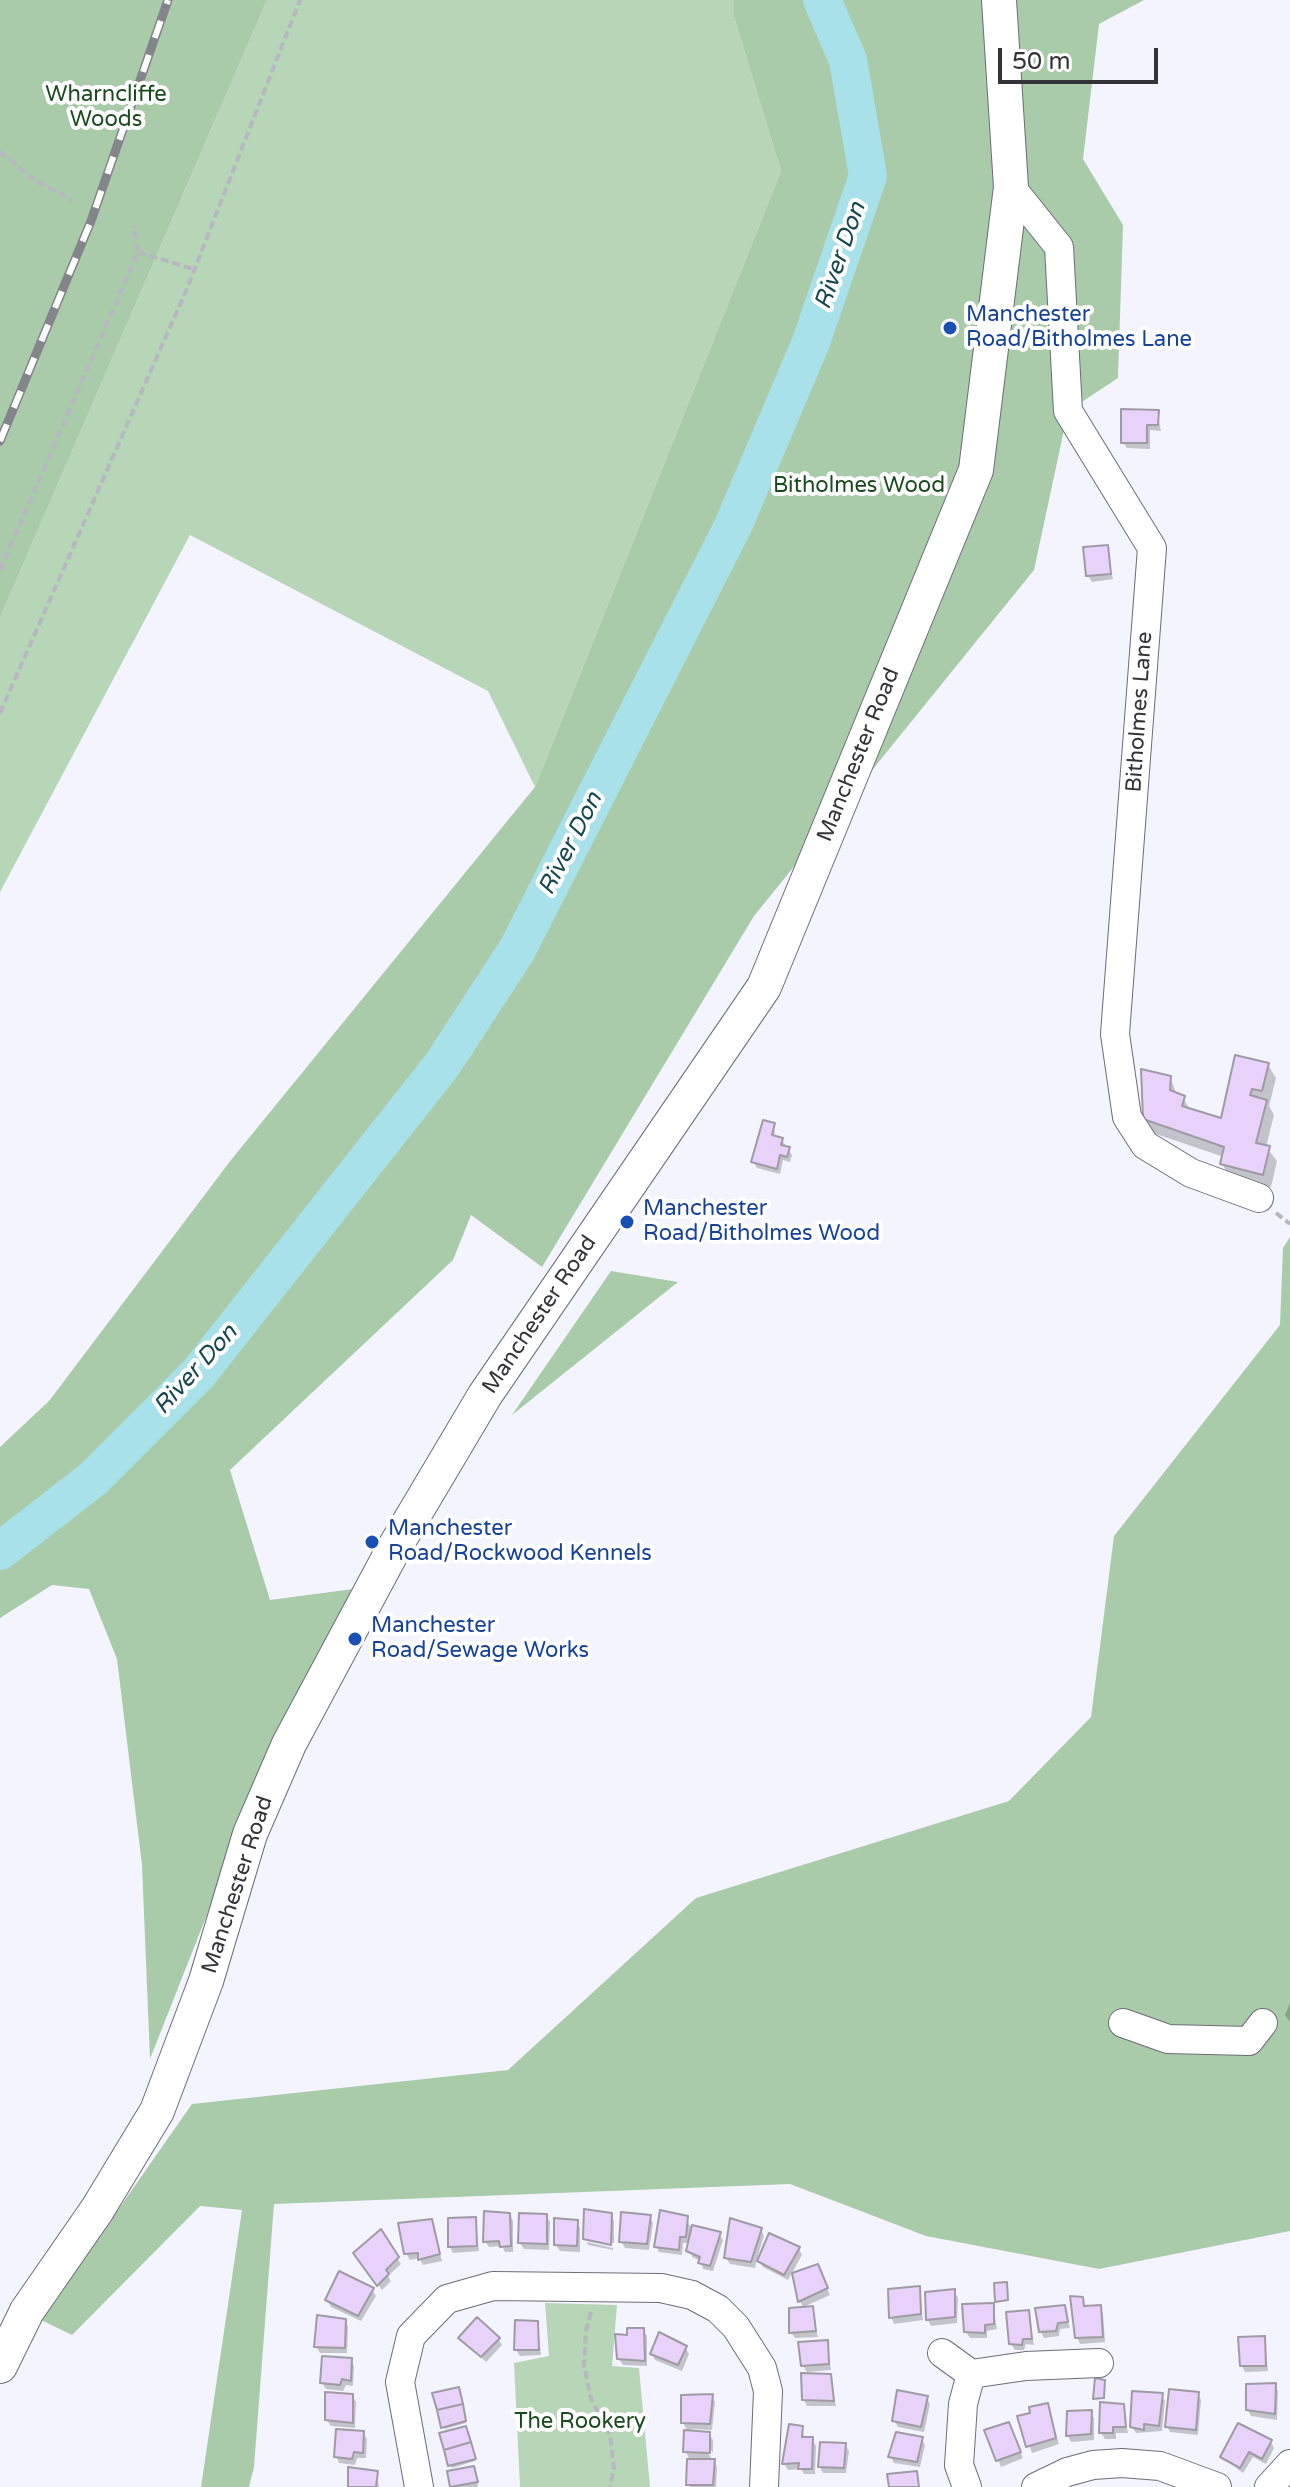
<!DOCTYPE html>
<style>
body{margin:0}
#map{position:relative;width:1290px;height:2487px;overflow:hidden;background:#f4f4ff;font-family:"Varela Round",sans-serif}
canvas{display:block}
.scale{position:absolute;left:998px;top:48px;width:160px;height:36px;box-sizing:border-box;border:4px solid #343438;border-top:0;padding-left:10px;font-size:24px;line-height:28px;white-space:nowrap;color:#343438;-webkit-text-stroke:6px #fff;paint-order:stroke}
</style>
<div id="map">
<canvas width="1290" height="2487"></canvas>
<div class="scale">50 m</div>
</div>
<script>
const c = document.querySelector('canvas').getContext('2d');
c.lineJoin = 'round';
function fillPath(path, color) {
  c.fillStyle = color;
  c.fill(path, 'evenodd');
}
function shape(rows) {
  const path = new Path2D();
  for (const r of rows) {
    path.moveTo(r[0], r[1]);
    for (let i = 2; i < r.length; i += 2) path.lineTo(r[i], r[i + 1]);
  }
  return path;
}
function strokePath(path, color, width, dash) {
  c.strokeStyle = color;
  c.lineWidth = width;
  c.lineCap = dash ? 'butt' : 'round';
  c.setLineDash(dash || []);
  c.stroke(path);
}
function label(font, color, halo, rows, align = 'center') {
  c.font = font + ' "Varela Round",sans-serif';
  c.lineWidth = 8;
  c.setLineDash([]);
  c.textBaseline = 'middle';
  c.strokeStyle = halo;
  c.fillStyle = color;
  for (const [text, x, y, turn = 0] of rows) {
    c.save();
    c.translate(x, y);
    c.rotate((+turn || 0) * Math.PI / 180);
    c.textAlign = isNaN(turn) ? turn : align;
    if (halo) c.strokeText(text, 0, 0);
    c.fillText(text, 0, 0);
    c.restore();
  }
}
const green = shape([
 [267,0,734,0,734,17,781,171,535,787,488,691,190,535,0,892,0,618],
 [545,2303,617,2305,612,2366,639,2368,650,2487,520,2487,514,2363,549,2356]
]);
const forest = shape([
 [0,0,267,0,0,618],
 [734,0,1144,0,1099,24,1083,159,1123,225,1118,378,1068,411,1034,570,754,916,542,1267,471,1215,453,1260,230,1470,270,1600,353,1589,262,1775,150,2059,142,1865,117,1659,89,1589,52,1585,0,1618,0,1447,49,1401,231,1160,535,787,781,171,734,17],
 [1290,1237,1290,2231,1099,2269,926,2236,790,2184,274,2204,254,2467,249,2487,201,2487,242,2210,200,2206,72,2335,41,2320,192,2104,508,2070,696,1898,1009,1801,1091,1717,1114,1536,1280,1325,1283,1248],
 [611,1271,678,1282,512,1415]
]);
const shadow = shape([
 [1157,412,1161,431,1150,430,1150,449,1127,448,1123,442],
 [1106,547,1113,579,1092,582,1088,576],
 [1268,1065,1276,1078,1269,1106,1274,1115,1266,1147,1277,1161,1271,1187,1230,1177,1222,1164,1224,1157,1153,1133,1145,1119,1170,1077,1177,1095,1183,1098,1191,1111,1222,1120],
 [774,1124,775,1138,782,1140,792,1155,790,1162,783,1160,780,1174,757,1168,753,1161],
 [1290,2003,1290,2022,1285,2015],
 [586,2211,611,2215,614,2221,614,2243,585,2240],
 [509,2214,513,2221,513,2252,505,2252,502,2246,489,2247,485,2241],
 [546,2216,550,2222,549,2250,524,2249,520,2243],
 [649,2217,653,2223,649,2250,625,2248,621,2241],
 [686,2218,690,2226,719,2234,723,2240,713,2271,703,2269,701,2261,692,2257,690,2243,683,2243,682,2255,659,2252,656,2246],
 [475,2219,479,2251,453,2253,450,2247],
 [431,2221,442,2261,423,2265,419,2258,410,2260,406,2253],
 [577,2222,580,2228,580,2252,560,2251,556,2245],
 [761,2229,764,2236,758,2255,799,2249,802,2255,788,2280,763,2267,757,2258,755,2268,730,2264,726,2258],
 [380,2232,401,2264,388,2276,391,2281,382,2290,359,2260],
 [587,2242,613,2248,613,2250,588,2245],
 [820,2273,830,2295,803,2307,796,2293],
 [919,2288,923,2320,894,2324,891,2317],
 [372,2290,376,2296,361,2321,331,2307,327,2300],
 [954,2291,958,2298,957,2323,931,2326,928,2320],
 [1082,2299,1086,2308,1100,2307,1103,2314,1105,2342,1080,2344,1077,2337],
 [993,2305,997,2329,987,2331,987,2338,970,2338,966,2332],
 [811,2308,818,2337,795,2338,791,2332],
 [1064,2308,1070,2328,1060,2329,1059,2336,1044,2338,1041,2332],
 [1028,2313,1034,2345,1026,2344,1024,2350,1015,2350,1011,2344],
 [345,2320,348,2327,347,2353,320,2353,316,2346],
 [537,2323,541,2355,520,2356,516,2350],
 [643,2330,647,2336,647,2366,623,2365,619,2359,629,2337],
 [460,2338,498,2339,502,2345,486,2362],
 [1264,2338,1268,2371,1245,2372,1242,2366],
 [827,2342,831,2370,807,2372,803,2366],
 [685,2347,689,2354,682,2371,655,2360,652,2354],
 [351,2360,354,2366,353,2386,346,2385,343,2391,326,2389,322,2383],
 [830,2376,836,2406,807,2406,804,2400],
 [1274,2385,1278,2391,1277,2420,1251,2416,1248,2410],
 [460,2391,466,2423,445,2429,443,2427],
 [1198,2394,1201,2400,1198,2435,1170,2432,1167,2426],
 [1161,2395,1165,2401,1162,2431,1136,2433,1132,2427],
 [352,2396,356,2402,355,2428,331,2426,327,2420],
 [712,2396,715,2402,712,2430,692,2429,691,2433,709,2434,713,2440,713,2453,707,2443,703,2445,717,2467,716,2487,690,2487,689,2458,686,2452,689,2433,683,2423],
 [926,2398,930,2404,924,2432,898,2427,894,2420],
 [1047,2405,1059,2444,1032,2453,1020,2418],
 [1123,2406,1128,2433,1116,2433,1116,2439,1105,2439,1101,2433],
 [1090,2412,1094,2418,1094,2440,1071,2442,1068,2436],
 [801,2428,805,2439,812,2439,816,2446,815,2474,804,2474,801,2469,788,2470,784,2464],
 [1011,2430,1023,2458,1001,2467,987,2432],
 [467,2431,475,2461,452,2468,450,2465],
 [363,2433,367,2439,366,2458,357,2458,355,2465,339,2463,336,2456],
 [922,2439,925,2445,920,2467,894,2463,891,2457],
 [1271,2442,1274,2448,1266,2464,1253,2457,1243,2473,1222,2457],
 [845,2445,849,2451,846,2473,823,2473,820,2467],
 [475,2470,478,2487,452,2487,449,2473],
 [376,2472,379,2487,350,2487]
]);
const river = shape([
 [0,1551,94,1478,198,1374,442,1065,517,950,733,526,811,342,868,176,848,60,822,0]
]);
const building = shape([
 [1121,409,1159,410,1158,425,1147,425,1147,443,1121,443,1121,409],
 [1108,545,1111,574,1086,576,1083,547,1108,545],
 [1235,1055,1269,1063,1262,1091,1252,1089,1250,1095,1267,1100,1256,1143,1270,1146,1263,1175,1220,1164,1224,1147,1143,1119,1141,1069,1171,1076,1170,1090,1185,1096,1182,1106,1221,1118,1235,1055],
 [763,1120,775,1123,772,1135,783,1138,781,1145,790,1147,787,1157,780,1155,777,1169,751,1162,763,1120],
 [584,2209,612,2213,611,2245,583,2239,584,2209],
 [660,2210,688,2216,686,2237,680,2237,679,2250,654,2247,660,2210],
 [484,2211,510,2213,511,2246,500,2247,499,2241,483,2242,484,2211],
 [621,2212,651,2215,647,2244,619,2242,621,2212],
 [519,2213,547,2214,547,2244,518,2243,519,2213],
 [476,2217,477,2246,448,2247,448,2218,476,2217],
 [554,2218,578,2220,577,2246,554,2245,554,2218],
 [730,2218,762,2228,751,2262,724,2258,730,2218],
 [432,2219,440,2254,418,2260,418,2253,404,2254,398,2223,432,2219],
 [692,2225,721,2232,710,2266,698,2263,700,2257,686,2251,692,2225],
 [381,2229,399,2257,386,2270,389,2274,377,2286,353,2253,381,2229],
 [769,2233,800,2247,784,2275,757,2261,769,2233],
 [818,2264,828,2288,798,2302,792,2273,818,2264],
 [339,2271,374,2288,358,2316,325,2300,339,2271],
 [1007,2282,1008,2300,995,2302,994,2283,1007,2282],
 [920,2286,921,2314,889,2318,888,2289,920,2286],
 [955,2289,955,2317,926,2320,925,2292,955,2289],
 [1070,2296,1083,2297,1084,2306,1101,2305,1103,2337,1075,2338,1070,2296],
 [994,2303,994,2324,985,2325,985,2333,964,2332,962,2304,994,2303],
 [1065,2305,1068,2322,1058,2323,1056,2331,1039,2332,1035,2308,1065,2305],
 [813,2306,816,2331,789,2333,789,2308,813,2306],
 [1029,2310,1032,2339,1023,2339,1022,2345,1009,2344,1006,2312,1029,2310],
 [317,2315,346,2319,345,2348,314,2347,317,2315],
 [477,2317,500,2338,481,2357,458,2338,477,2317],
 [515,2320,538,2321,539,2350,514,2350,515,2320],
 [627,2328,644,2328,645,2361,617,2359,615,2334,627,2335,627,2328],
 [659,2332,687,2346,678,2365,650,2354,659,2332],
 [1265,2336,1266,2366,1240,2366,1238,2337,1265,2336],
 [828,2340,829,2364,801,2366,798,2342,828,2340],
 [322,2356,352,2358,351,2381,342,2379,340,2385,320,2383,322,2356],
 [801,2373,831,2374,834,2401,802,2400,801,2373],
 [1095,2378,1105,2380,1104,2398,1093,2399,1095,2378],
 [1276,2383,1275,2414,1246,2410,1246,2384,1276,2383],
 [459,2387,463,2404,437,2410,432,2393,459,2387],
 [1169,2389,1199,2392,1196,2430,1165,2427,1169,2389],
 [897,2390,928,2396,921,2427,892,2421,897,2390],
 [1132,2391,1163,2393,1159,2426,1144,2424,1144,2430,1130,2427,1132,2391],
 [325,2392,353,2394,353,2423,325,2420,325,2392],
 [713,2394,710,2424,681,2423,681,2395,713,2394],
 [1100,2402,1124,2404,1126,2427,1113,2427,1113,2433,1099,2433,1100,2402],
 [1048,2403,1056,2438,1026,2447,1017,2416,1030,2413,1029,2407,1048,2403],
 [463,2404,466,2421,441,2428,437,2410,463,2404],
 [1092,2410,1091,2434,1066,2436,1067,2411,1092,2410],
 [1009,2422,1021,2452,996,2461,984,2430,1009,2422],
 [1238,2423,1272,2440,1262,2459,1249,2452,1240,2468,1220,2457,1238,2423],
 [789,2424,803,2426,802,2437,813,2437,812,2469,798,2469,799,2463,782,2464,789,2424],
 [466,2426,471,2442,444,2450,439,2433,466,2426],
 [336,2429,364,2431,363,2453,354,2452,352,2459,334,2457,336,2429],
 [684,2430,710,2432,710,2453,683,2452,684,2430],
 [896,2432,923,2437,917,2462,888,2457,896,2432],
 [471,2442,476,2459,448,2466,444,2450,471,2442],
 [820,2442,846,2443,844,2468,818,2467,820,2442],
 [687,2459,715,2459,713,2485,686,2485,687,2459],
 [474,2466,478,2482,450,2487,447,2471,474,2466],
 [348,2467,378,2471,376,2487,348,2487,348,2467],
 [917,2471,919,2487,889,2487,887,2474,917,2471]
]);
const path = shape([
 [0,152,36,181,72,200],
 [138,252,193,269],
 [0,570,138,252,134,226],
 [0,713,186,291,300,0],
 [1276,1213,1290,1224],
 [591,2312,586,2331,584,2365,591,2399,610,2435,614,2468,610,2487]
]);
const minor = shape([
 [1011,187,1059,247,1068,411,1152,548,1115,1034,1127,1117,1145,1145,1191,1173,1259,1198],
 [1123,2023,1168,2039,1249,2041,1263,2023],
 [942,2353,971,2374,1026,2366,1099,2363],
 [419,2487,400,2382,411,2336,447,2299,493,2286,661,2288,692,2295,718,2309,736,2327,762,2368,768,2391,764,2487],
 [967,2487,959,2465,963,2404,971,2374],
 [1036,2487,1067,2472,1093,2465,1122,2463,1160,2466,1217,2487],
 [1269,2487,1290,2464]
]);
const major = shape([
 [0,2366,27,2311,97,2210,157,2111,206,1981,250,1834,289,1744,393,1550,485,1395,764,987,976,470,1011,187,999,0]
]);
const rail = shape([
 [0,441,91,221,168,0]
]);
const markers = [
 [950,328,8,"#1a4fb4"],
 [627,1222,8,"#1a4fb4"],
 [372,1542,8,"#1a4fb4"],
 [355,1639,8,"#1a4fb4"]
];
const parkNames = [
 ["Wharncliffe",106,95],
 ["Woods",106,120],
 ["Bitholmes Wood",859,486],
 ["The Rookery",580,2422]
];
const transitNames = [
 ["Manchester",966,315],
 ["Road/Bitholmes Lane",966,340],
 ["Manchester",643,1209],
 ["Road/Bitholmes Wood",643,1234],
 ["Manchester",388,1529],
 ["Road/Rockwood Kennels",388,1554],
 ["Manchester",371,1626],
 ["Road/Sewage Works",371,1651]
];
const streetNames = [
 ["Bitholmes Lane",1140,712,-86],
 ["Manchester Road",859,755,-68],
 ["Manchester Road",540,1315,-56],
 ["Manchester Road",238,1885,-72]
];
const waterNames = [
 ["River Don",841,256,-71],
 ["River Don",571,844,-63],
 ["River Don",196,1370,-48]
];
fillPath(green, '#b7d5b7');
fillPath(forest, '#a9cba9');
fillPath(shadow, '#0003');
strokePath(river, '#a8e1ea', 38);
fillPath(building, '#e8d2fa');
strokePath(building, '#9f9aa3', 2);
strokePath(minor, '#6d6d76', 30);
strokePath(major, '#6d6d76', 36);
strokePath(path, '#b7b7c0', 4, [8, 4]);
strokePath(minor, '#fff', 28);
strokePath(major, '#fff', 34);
strokePath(rail, '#84848b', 9);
strokePath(rail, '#fff', 6, [18]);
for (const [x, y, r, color] of markers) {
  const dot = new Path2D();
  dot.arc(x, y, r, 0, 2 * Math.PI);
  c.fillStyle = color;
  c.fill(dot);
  strokePath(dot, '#fff', 3);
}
label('22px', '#1a4b1f', '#fff', parkNames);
label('22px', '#164399', '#fff', transitNames, 'left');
label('22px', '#343438', '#fff', streetNames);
label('italic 24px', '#14474e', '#fff', waterNames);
</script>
